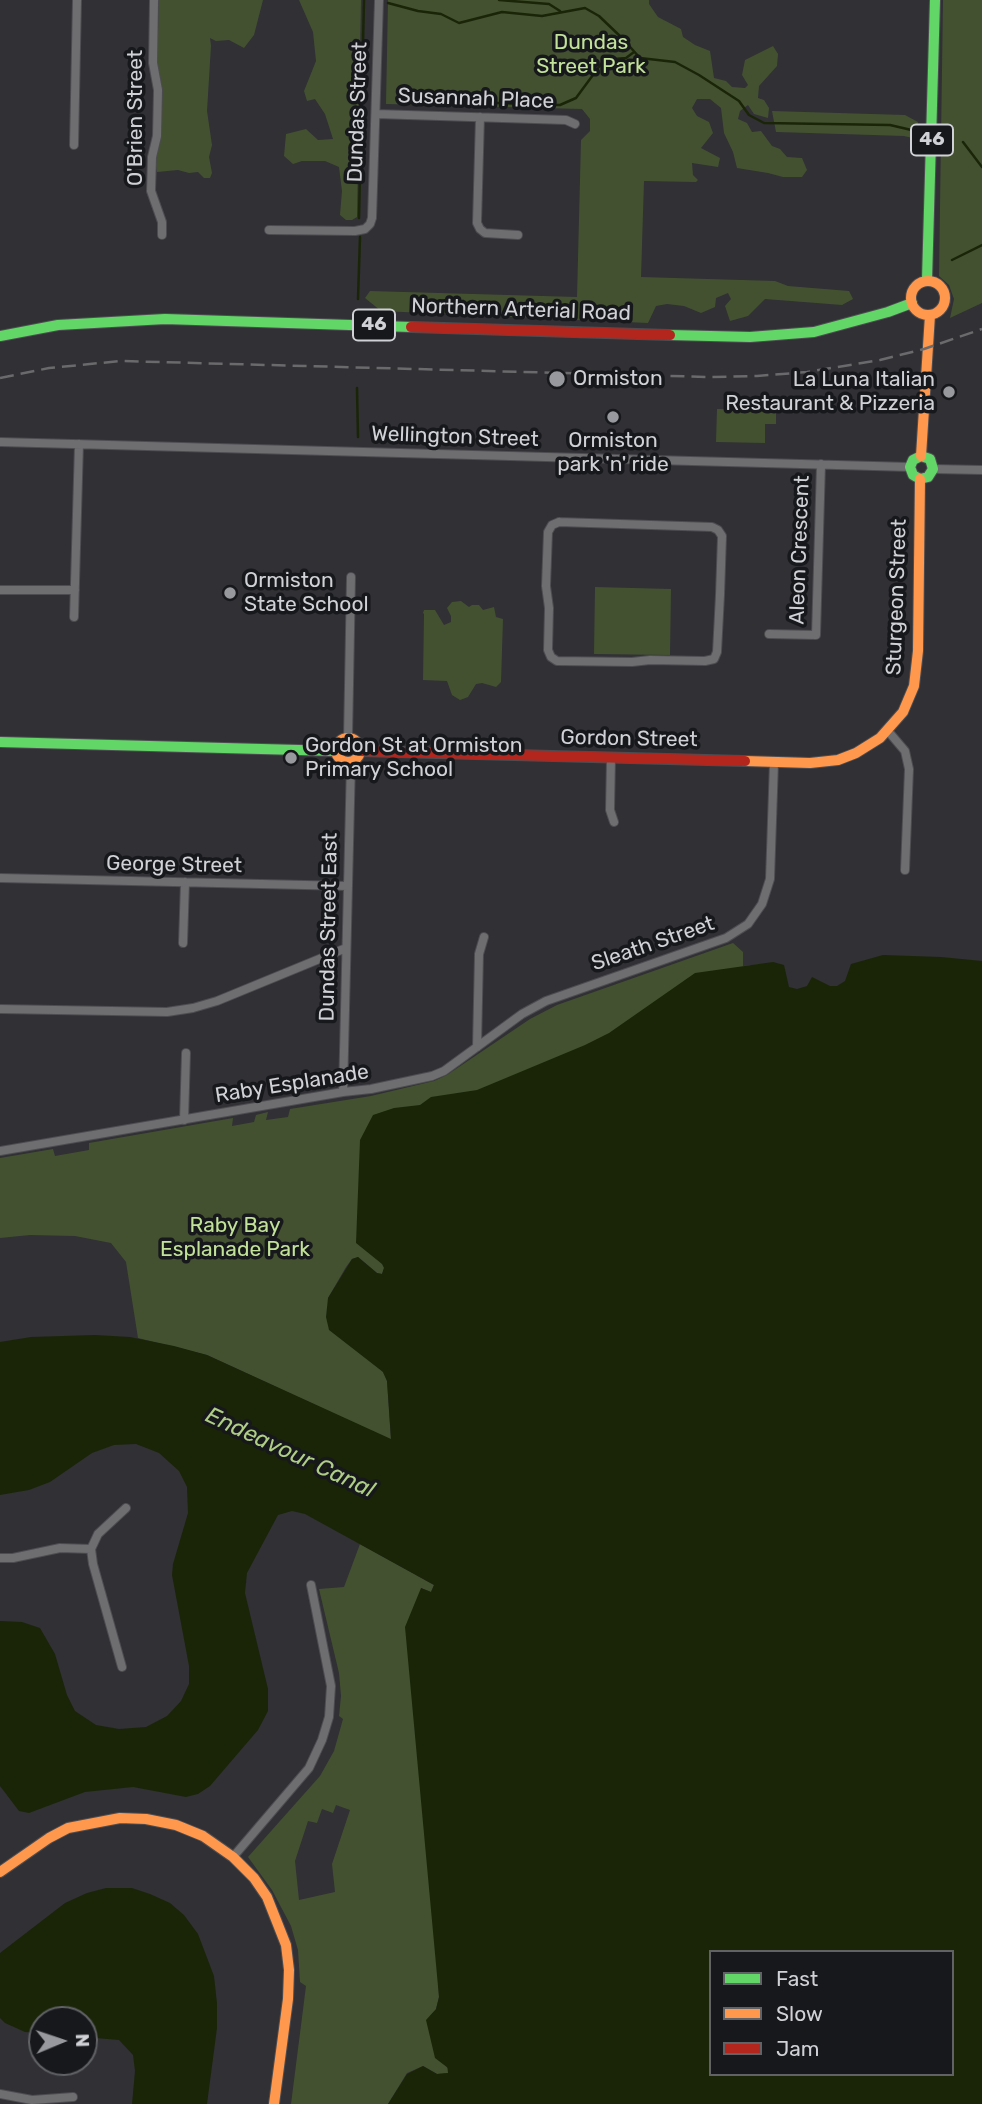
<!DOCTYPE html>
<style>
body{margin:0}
#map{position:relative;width:982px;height:2104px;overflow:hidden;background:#303035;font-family:Rubik,sans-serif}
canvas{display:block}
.legend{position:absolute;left:709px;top:1950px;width:245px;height:126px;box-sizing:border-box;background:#17181b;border:2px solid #616266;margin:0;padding:9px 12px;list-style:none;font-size:21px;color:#d0d1d6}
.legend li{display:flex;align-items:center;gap:14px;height:35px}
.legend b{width:35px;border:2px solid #616266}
.north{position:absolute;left:28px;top:2006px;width:70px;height:70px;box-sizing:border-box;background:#17181b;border:2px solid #616266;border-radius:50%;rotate:88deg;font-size:19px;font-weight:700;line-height:28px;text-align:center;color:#d0d1d6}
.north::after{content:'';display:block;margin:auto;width:24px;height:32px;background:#98999e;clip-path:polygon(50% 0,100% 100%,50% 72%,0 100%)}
</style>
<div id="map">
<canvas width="982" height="2104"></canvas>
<ul class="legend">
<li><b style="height:9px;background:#63d668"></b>Fast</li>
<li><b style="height:9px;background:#ff974d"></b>Slow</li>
<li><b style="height:9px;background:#b3261e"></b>Jam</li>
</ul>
<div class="north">N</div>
</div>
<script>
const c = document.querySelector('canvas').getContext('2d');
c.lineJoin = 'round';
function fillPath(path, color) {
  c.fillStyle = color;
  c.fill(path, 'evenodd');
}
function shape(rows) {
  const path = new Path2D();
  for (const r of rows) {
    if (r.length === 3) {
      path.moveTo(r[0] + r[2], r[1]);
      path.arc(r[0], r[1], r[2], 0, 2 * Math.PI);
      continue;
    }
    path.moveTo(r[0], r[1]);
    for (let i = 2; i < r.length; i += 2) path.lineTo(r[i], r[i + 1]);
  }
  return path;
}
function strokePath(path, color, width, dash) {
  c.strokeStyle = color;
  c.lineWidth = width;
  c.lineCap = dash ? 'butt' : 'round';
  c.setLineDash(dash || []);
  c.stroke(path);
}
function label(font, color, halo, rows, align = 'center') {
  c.font = font + ' Rubik,sans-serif';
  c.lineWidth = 7;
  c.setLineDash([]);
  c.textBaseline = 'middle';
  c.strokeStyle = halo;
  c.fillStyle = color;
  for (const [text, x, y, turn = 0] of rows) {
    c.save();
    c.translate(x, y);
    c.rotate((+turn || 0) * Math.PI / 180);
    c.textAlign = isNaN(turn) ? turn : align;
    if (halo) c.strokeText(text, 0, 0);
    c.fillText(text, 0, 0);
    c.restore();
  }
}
const green = shape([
 [159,0,263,0,254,35,244,48,229,40,216,41,210,38,211,46,207,111,212,145,209,157,212,173,210,178,204,178,198,172,189,173,178,170,157,172,155,160,160,134,157,63],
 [299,0,361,0,357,217,352,220,346,220,340,215,342,191,339,167,325,161,302,161,293,164,284,156,286,134,306,129,318,140,333,139,325,114,315,99,307,101,304,91,316,61,313,32],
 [388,0,649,0,649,4,658,17,681,29,683,37,695,45,710,51,714,78,726,81,732,87,745,88,748,85,742,75,745,60,773,46,778,54,777,66,759,86,758,98,764,100,769,108,768,118,754,114,748,105,740,111,738,119,747,123,752,132,761,131,772,146,780,149,787,157,802,158,807,170,802,177,783,177,768,173,737,168,733,152,724,133,721,108,710,99,697,99,692,108,697,116,709,122,713,133,701,148,720,158,718,167,692,163,693,175,698,180,696,182,644,181,641,277,775,281,788,286,849,291,853,299,842,305,765,299,748,316,730,321,725,306,731,299,728,293,716,298,715,307,701,313,684,306,667,304,656,306,648,323,381,311,365,298,370,291,577,297,581,140,590,131,590,119,582,109,386,104],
 [943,0,982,0,982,303,950,318,954,299,949,285,939,276],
 [772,111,905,115,918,122,917,139,904,136,776,132],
 [717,409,776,410,776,424,765,424,765,443,716,442],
 [595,587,671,589,670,655,594,654],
 [461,601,469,607,472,605,479,605,483,610,494,607,496,617,503,619,501,682,496,687,482,683,476,684,468,697,460,700,452,695,447,681,423,680,424,614,423,613,424,610,435,610,444,625,451,622,451,616,447,608,452,602],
 [733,943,743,952,743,966,763,964,384,1268,382,1274,377,1273,358,1257,352,1259,346,1267,328,1298,383,1372,387,1381,391,1440,207,1355,138,1338,126,1262,111,1243,75,1236,30,1235,0,1238,0,1158,53,1149,55,1156,89,1150,89,1143,233,1118,232,1126,254,1122,256,1115,268,1112,266,1120,288,1117,290,1109,371,1096,434,1081,447,1075,530,1019,557,1005],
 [360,1544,434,1585,431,1592,421,1588,439,1997,436,2009,448,2073,437,2074,423,2066,407,2073,388,2104,291,2104,306,1986,300,1982,298,1950,291,1926,272,1890,248,1857,320,1776,334,1751,343,1719,339,1716,341,1696,339,1673,319,1589,344,1587],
 [336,1805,350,1810,332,1864,335,1892,299,1900,295,1861,308,1821,317,1823,322,1809,333,1813]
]);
const water = shape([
 [883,955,941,957,982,961,982,2104,388,2104,407,2074,423,2066,437,2074,448,2073,448,2068,435,2058,426,2020,436,2009,439,1997,405,1627,421,1588,431,1592,434,1585,305,1514,292,1511,278,1515,247,1573,245,1593,268,1689,268,1711,258,1730,210,1786,198,1794,186,1797,133,1787,85,1792,29,1813,19,1811,0,1786,0,1621,22,1622,40,1628,55,1654,67,1695,75,1711,96,1725,119,1729,146,1727,167,1716,181,1701,189,1684,189,1666,172,1575,173,1564,188,1513,187,1487,179,1471,159,1453,136,1444,114,1445,92,1453,50,1482,29,1490,0,1495,0,1342,31,1337,95,1335,130,1337,174,1346,207,1355,391,1439,387,1381,383,1372,329,1330,326,1317,328,1298,352,1259,358,1257,377,1273,382,1274,384,1268,382,1264,356,1243,360,1140,373,1115,394,1108,420,1105,431,1097,477,1090,585,1045,609,1033,695,973,773,962,784,965,789,987,797,989,807,986,812,977,830,986,837,986,845,981,851,964],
 [711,1952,952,1952,952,2074,711,2074],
 [106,1888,132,1888,150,1894,170,1903,184,1915,198,1934,214,1976,217,2003,217,2028,207,2104,132,2104,135,2071,133,2055,119,2040,84,2037,84,2020,42,2020,42,2033,25,2032,5,2023,0,2018,0,1953,65,1903,87,1893]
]);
const stream = shape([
 [499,0,549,4,560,11],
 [388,3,418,11,441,14,459,23,502,12,542,16,585,8,599,16,622,38,640,58,675,62,699,75,739,101,749,115,764,123,890,125,920,132],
 [402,100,560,105,576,98,604,60,626,58,634,52],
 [963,142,982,167],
 [359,218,364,0],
 [952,260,982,245],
 [358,299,360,237],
 [357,388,358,437]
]);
const street = shape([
 [154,0,153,63,158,90,157,136,152,157,151,191,162,222,162,235],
 [376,114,566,120,575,124],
 [480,117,477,223,480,229,485,233,518,235],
 [74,145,77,0],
 [269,230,355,231,365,229,370,224,372,218,379,0],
 [0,442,910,467],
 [933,469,982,470],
 [559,522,712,527,718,530,722,536,720,595,717,652,714,659,705,661,650,660,632,662,557,661,551,657,548,650,549,608,546,586,548,532,552,525,559,522],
 [0,590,75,590],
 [74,617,79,444],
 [769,634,816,635,821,464],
 [888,731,905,751,909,769,905,870],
 [348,738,351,577],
 [611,758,610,810,614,822],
 [0,878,348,886],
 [183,943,185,882],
 [0,1009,167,1012,193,1008,217,1001,346,948],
 [477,1047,479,954,484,937],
 [343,1092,351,762],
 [184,1120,186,1053],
 [0,1151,343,1092,371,1089,432,1076,444,1071,522,1014,546,1001,726,938,748,924,762,904,770,879,774,762],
 [0,1558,13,1558,60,1548,91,1549],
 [122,1667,93,1564,91,1549,98,1534,126,1508],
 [233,1857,309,1768,322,1740,329,1717,331,1686,311,1585],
 [0,2094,32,2100,73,2097]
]);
const fast = shape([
 [927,280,935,0],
 [670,335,750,337,814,332,888,312,912,303],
 [0,336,58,325,165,319,411,327],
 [920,479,928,477,933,469,930,459,921,456],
 [920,479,913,475,910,467,913,460,921,456],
 [0,742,336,751]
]);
const slow = shape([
 [928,298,17],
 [921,456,930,315],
 [348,750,12],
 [745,761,810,763,838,760,856,753,880,738,903,712,914,686,918,651,920,479],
 [0,1872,49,1838,68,1828,120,1818,146,1819,176,1825,203,1836,233,1857,254,1878,267,1897,286,1945,289,1970,288,1999,274,2104]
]);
const jam = shape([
 [411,327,670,335],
 [360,751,745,761]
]);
const rail = shape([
 [0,378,49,368,121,361,709,377,757,376,807,372,880,360,924,349,982,329]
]);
const markers = [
 [557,379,9,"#98999e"],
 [949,392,7,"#98999e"],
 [613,417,7,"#98999e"],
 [230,593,7,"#98999e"],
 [291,758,7,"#98999e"]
];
const shields = [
 [932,140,42],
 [374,325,42]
];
const shieldNames = [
 ["46",932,140],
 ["46",374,325]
];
const parkNames = [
 ["Dundas",591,43],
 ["Street Park",591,67],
 ["Raby Bay",235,1226],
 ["Esplanade Park",235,1250]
];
const streetNames = [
 ["Susannah Place",476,99,2],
 ["Dundas Street",358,112,-88],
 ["O'Brien Street",136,118,-90],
 ["Northern Arterial Road",521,310,2],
 ["Wellington Street",455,437,2],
 ["Aleon Crescent",800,550,-88],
 ["Sturgeon Street",897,597,-88],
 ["Gordon Street",629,739,1],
 ["George Street",174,865,1],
 ["Dundas Street East",329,927,-89],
 ["Sleath Street",653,944,-19],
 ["Raby Esplanade",292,1084,-9]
];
const poiNames = [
 ["Ormiston",573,379],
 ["La Luna Italian",935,380,"right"],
 ["Restaurant & Pizzeria",935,404,"right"],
 ["Ormiston",613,441,"center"],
 ["park 'n' ride",613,465,"center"],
 ["Ormiston",244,581],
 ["State School",244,605],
 ["Gordon St at Ormiston",305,746],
 ["Primary School",305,770]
];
const waterNames = [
 ["Endeavour Canal",290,1453,25]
];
fillPath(green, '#435131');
fillPath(water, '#1a2508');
strokePath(stream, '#1a2508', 2.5);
strokePath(street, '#4d4d51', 10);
strokePath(fast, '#4d4d51', 12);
strokePath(slow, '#4d4d51', 12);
strokePath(jam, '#4d4d51', 12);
strokePath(street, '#6e6e71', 8);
strokePath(fast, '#63d668', 10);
strokePath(slow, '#ff974d', 10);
strokePath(jam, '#b3261e', 10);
strokePath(rail, '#6a6a6d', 2.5, [14, 7]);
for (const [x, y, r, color] of markers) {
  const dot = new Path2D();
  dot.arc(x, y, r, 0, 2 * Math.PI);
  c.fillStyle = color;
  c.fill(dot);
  strokePath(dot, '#17181b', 2.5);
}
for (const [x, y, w] of shields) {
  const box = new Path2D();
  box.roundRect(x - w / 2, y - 15.5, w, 31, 5);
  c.fillStyle = '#17181b';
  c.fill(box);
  strokePath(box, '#d0d1d6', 2);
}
label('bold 19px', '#d0d1d6', null, shieldNames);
label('21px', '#c2e199', '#17181b', parkNames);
label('21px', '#d0d1d6', '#17181b', streetNames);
label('21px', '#d0d1d6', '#17181b', poiNames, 'left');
label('italic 23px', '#afcd86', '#17181b', waterNames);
</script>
